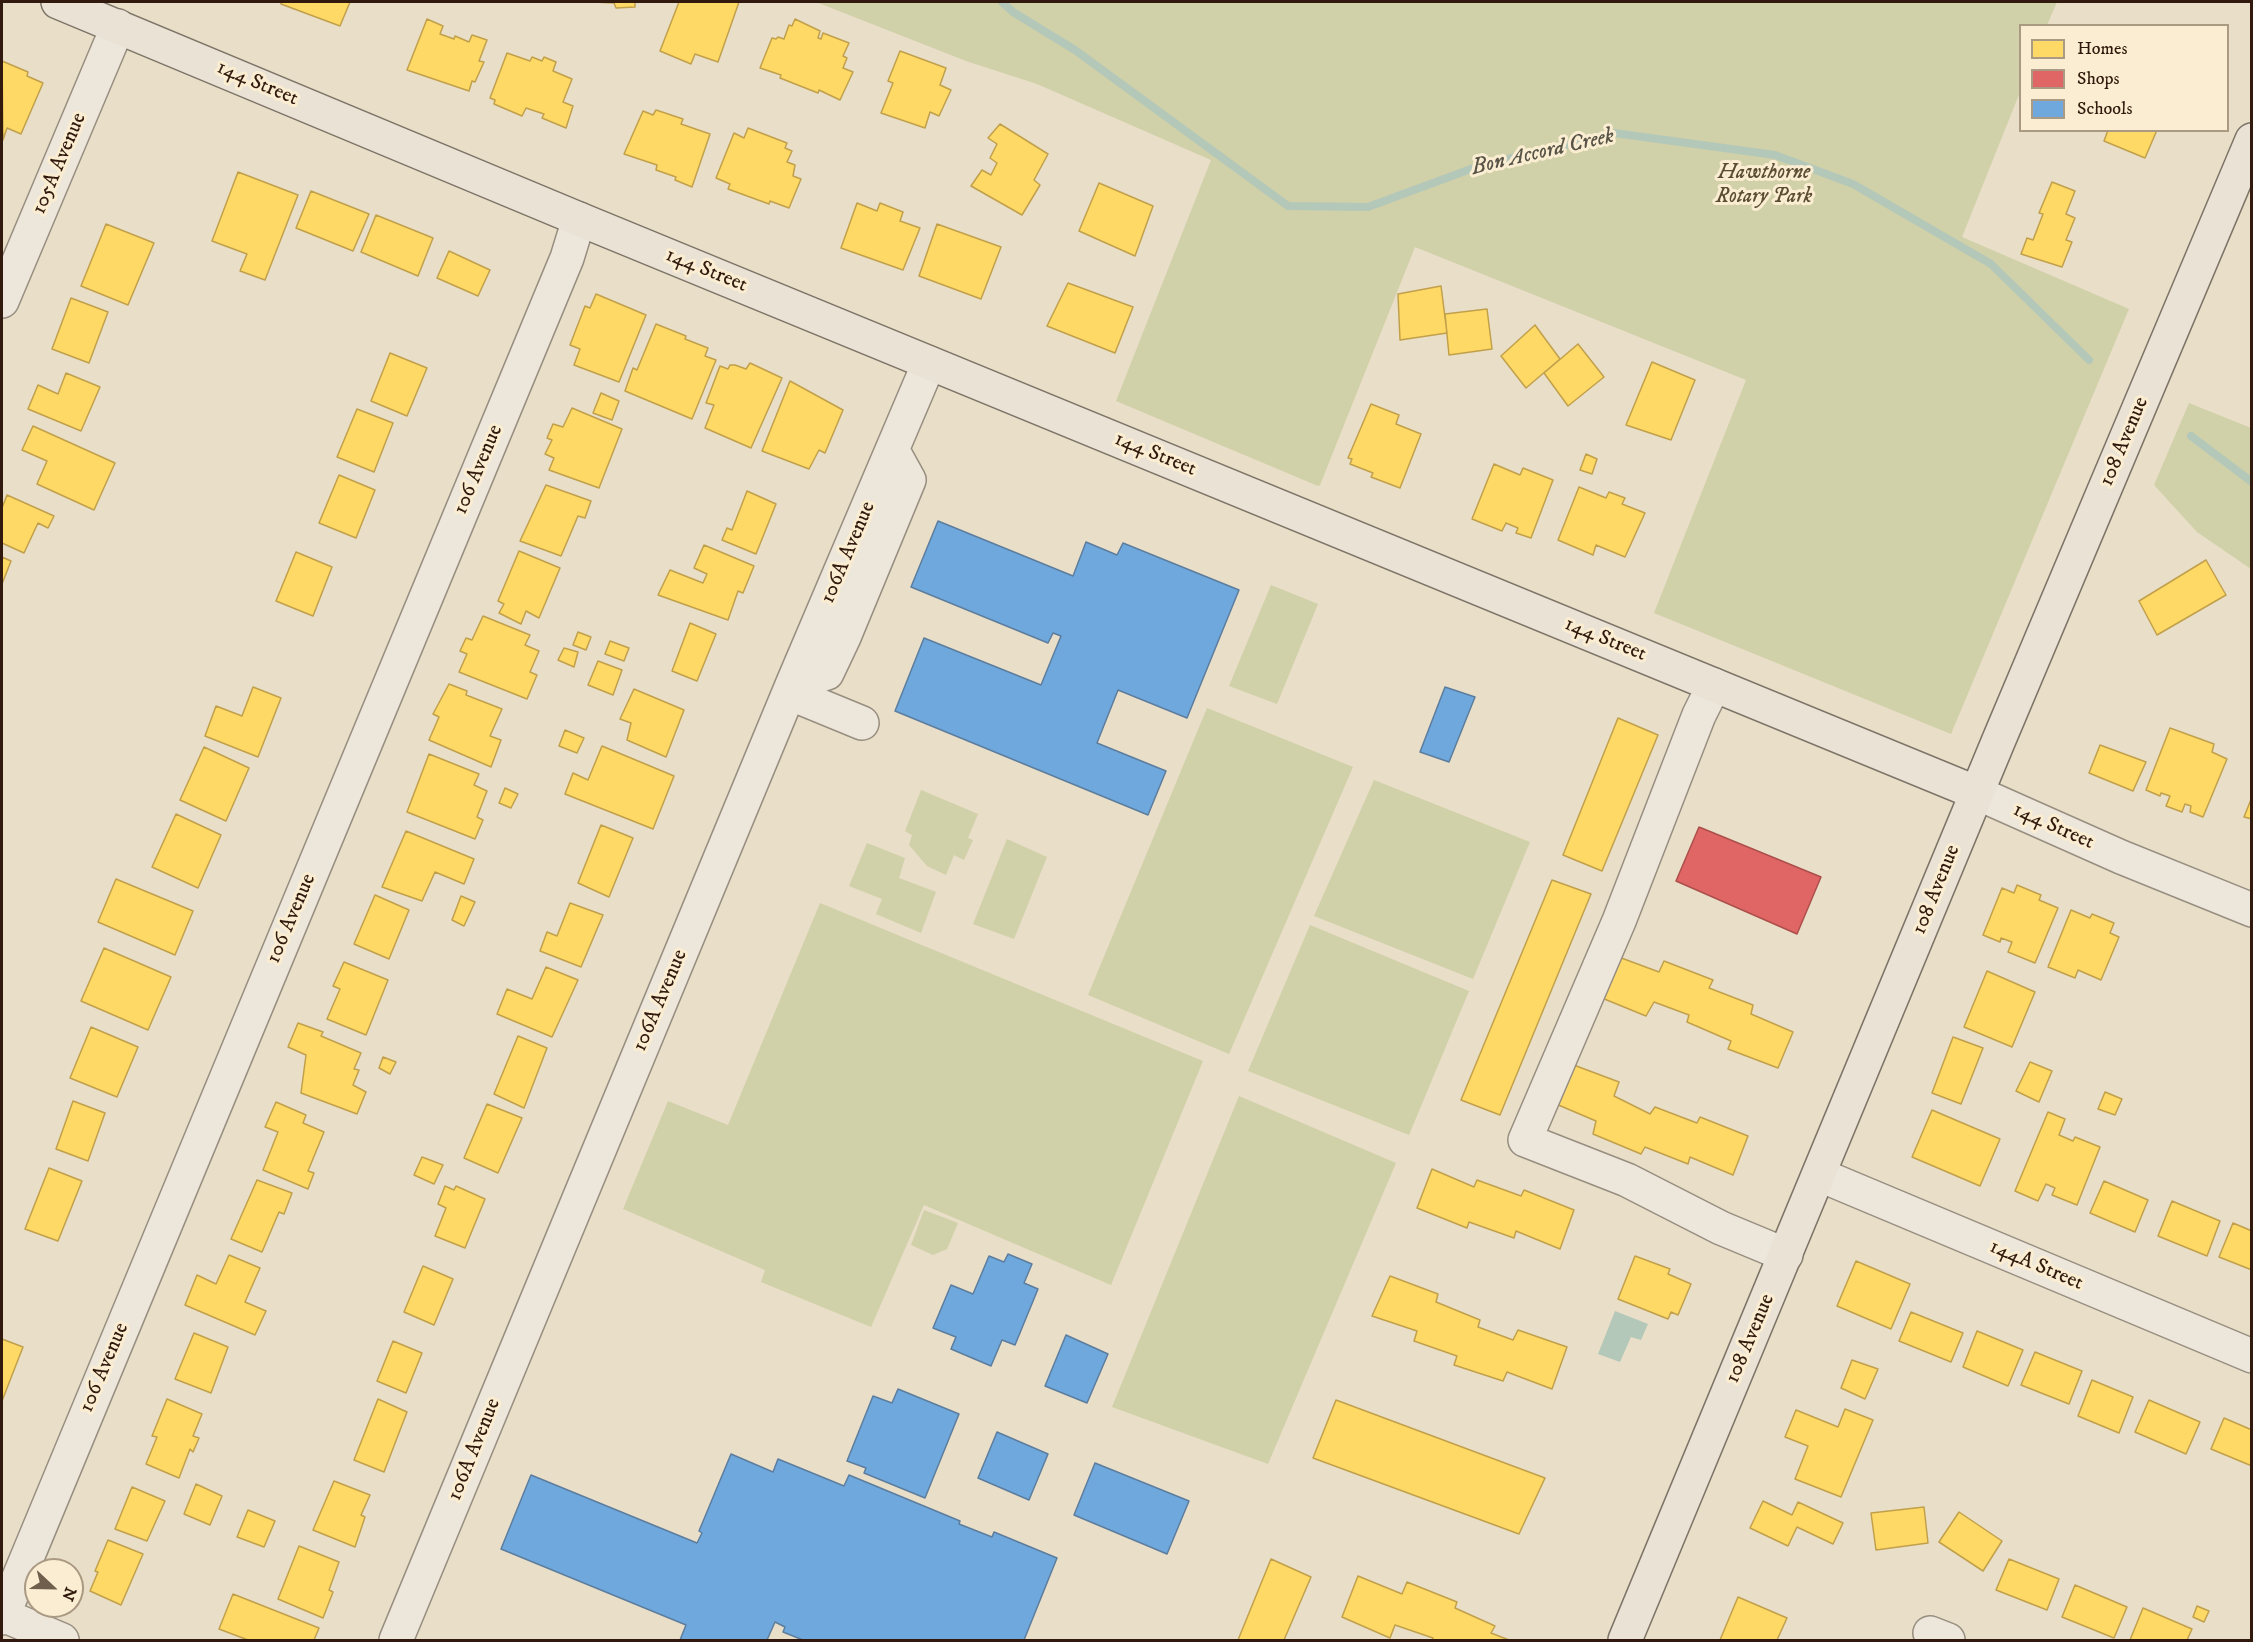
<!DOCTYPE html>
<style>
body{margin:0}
#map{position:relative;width:2253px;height:1642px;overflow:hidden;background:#e9dec7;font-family:"IM FELL DW Pica",serif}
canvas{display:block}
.frame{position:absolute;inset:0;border:3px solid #311a0d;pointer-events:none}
.legend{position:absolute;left:2019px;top:24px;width:210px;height:108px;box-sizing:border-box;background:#faedd1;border:2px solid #aa9983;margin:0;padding:8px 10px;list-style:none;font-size:18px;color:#311a0d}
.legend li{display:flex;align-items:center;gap:12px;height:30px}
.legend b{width:30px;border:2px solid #aa9983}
.north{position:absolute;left:24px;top:1558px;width:60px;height:60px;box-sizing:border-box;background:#faedd1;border:2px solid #aa9983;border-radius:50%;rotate:112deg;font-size:16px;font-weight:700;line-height:24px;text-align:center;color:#311a0d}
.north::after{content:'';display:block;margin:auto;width:21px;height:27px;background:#715f4e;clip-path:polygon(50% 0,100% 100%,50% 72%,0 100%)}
</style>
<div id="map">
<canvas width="2253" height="1642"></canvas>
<div class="frame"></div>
<ul class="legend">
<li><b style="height:16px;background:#ffd966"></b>Homes</li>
<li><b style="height:16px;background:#e06666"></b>Shops</li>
<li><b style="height:16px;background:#6fa8dc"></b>Schools</li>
</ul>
<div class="north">N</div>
</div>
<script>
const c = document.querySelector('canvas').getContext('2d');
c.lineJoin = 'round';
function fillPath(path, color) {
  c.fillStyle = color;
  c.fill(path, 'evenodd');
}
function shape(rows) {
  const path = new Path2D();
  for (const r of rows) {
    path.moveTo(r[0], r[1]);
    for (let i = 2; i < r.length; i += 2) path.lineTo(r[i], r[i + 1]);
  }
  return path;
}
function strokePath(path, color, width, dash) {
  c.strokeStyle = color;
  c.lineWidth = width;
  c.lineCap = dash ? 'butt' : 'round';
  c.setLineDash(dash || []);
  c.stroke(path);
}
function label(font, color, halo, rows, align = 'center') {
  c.font = font + ' "IM FELL DW Pica",serif';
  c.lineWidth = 6;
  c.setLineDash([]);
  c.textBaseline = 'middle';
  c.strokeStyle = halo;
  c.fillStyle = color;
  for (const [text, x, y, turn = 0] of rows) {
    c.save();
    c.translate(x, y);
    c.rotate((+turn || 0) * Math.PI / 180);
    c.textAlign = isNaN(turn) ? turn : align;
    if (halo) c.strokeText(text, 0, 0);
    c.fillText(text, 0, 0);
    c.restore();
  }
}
const green = shape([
 [816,2,2057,2,2047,25,2020,26,2020,92,1962,237,2129,309,1951,734,1654,613,1746,380,1415,247,1320,485,1318,486,1116,401,1211,160,1037,84,966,61],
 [2189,403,2251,428,2251,569,2197,532,2154,485],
 [1271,585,1318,604,1277,704,1229,686],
 [1207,708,1353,767,1229,1054,1088,995],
 [1374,780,1530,842,1473,979,1314,916],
 [921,790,978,814,968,838,973,840,964,860,954,855,946,875,927,866,909,845,912,835,905,831],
 [1007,839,1047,857,1014,939,973,924],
 [867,843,905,858,899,878,936,892,921,933,876,914,882,899,849,886],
 [820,903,1203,1061,1111,1285,924,1205,871,1327,761,1282,765,1270,623,1209,668,1101,728,1125],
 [1310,925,1469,991,1409,1135,1248,1071],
 [1239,1096,1396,1163,1268,1464,1112,1407],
 [924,1210,958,1223,947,1249,933,1255,911,1245]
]);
const water = shape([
 [1615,1311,1648,1324,1641,1340,1631,1337,1620,1362,1598,1354]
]);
const homes = shape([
 [281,2,350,2,340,26,281,4,281,2],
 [594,2,635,2,635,7,616,8,614,3,594,2],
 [679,2,739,2,718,62,695,54,691,64,660,51,679,2],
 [427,19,443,26,440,34,454,39,455,36,469,42,472,35,487,40,479,61,484,62,475,82,472,81,469,91,407,70,427,19],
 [795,19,820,31,818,38,821,39,823,33,849,43,843,56,847,58,843,68,853,72,840,100,819,90,818,93,780,78,781,75,760,68,772,38,776,39,778,37,784,39,789,25,792,26,795,19],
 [900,51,946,68,940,85,951,90,939,116,930,112,925,128,881,113,893,83,888,81,900,51],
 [507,53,530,61,532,57,542,61,544,57,556,62,553,71,572,79,563,102,573,106,566,128,542,118,544,114,526,108,522,116,494,104,495,100,490,98,507,53],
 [2,61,28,72,27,76,43,83,21,134,7,128,3,140,2,61],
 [656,110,683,119,681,124,710,134,692,187,675,180,676,177,656,170,657,165,624,154,643,111,653,115,656,110],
 [1000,124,1048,154,1034,180,1040,185,1022,215,971,186,982,170,991,175,997,163,990,158,997,144,988,138,1000,124],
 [748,128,787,143,785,148,792,151,787,162,795,165,793,176,801,179,789,208,770,201,769,204,728,189,730,184,716,178,734,133,744,138,748,128],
 [2108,130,2157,130,2145,158,2104,141,2108,130],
 [238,172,298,195,265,280,240,271,247,254,212,241,238,172],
 [2052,182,2075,191,2066,214,2075,218,2066,240,2072,242,2062,267,2021,254,2027,238,2033,240,2043,214,2039,213,2052,182],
 [1099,183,1153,206,1135,256,1079,231,1099,183],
 [311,191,369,214,353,251,296,228,311,191],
 [857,203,877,211,880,203,903,212,900,221,920,228,903,270,841,248,857,203],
 [376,215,433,238,418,276,361,252,376,215],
 [106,224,154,243,128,305,81,286,106,224],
 [937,224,1001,247,981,299,919,276,937,224],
 [449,251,490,270,478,296,437,278,449,251],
 [1068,283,1133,307,1115,353,1047,326,1068,283],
 [1441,286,1447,333,1400,340,1398,294,1441,286],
 [596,294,646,315,619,382,574,365,580,349,570,345,585,306,590,308,596,294],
 [71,298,108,312,89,363,52,349,71,298],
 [1487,309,1492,349,1449,355,1445,314,1487,309],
 [656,324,686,336,685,339,708,348,705,356,716,360,692,419,625,391,633,368,637,370,656,324],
 [1535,325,1560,359,1526,388,1501,356,1535,325],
 [1578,344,1604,377,1568,406,1544,373,1578,344],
 [390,353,427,368,407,416,371,401,390,353],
 [1652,362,1695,380,1671,440,1626,425,1652,362],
 [750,363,782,378,751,448,705,428,714,405,706,403,720,366,728,369,730,365,735,365,746,369,750,363],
 [66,373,100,387,81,431,28,409,38,385,58,394,66,373],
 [790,381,843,410,825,453,819,450,809,469,762,451,790,381],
 [601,393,619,401,612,420,593,413,601,393],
 [1371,404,1399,415,1396,424,1421,434,1400,488,1371,477,1373,473,1350,464,1352,459,1348,458,1371,404],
 [572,408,622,429,599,488,549,470,554,458,545,454,552,440,547,438,553,424,563,427,572,408],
 [357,409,393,423,374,472,337,457,357,409],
 [33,426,115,463,94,510,37,484,47,461,22,450,33,426],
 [1586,454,1597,459,1592,474,1580,470,1586,454],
 [1494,464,1520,475,1523,468,1553,480,1531,538,1516,533,1518,528,1506,523,1502,531,1472,519,1494,464],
 [339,475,375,490,356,538,319,523,339,475],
 [546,485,591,501,585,518,578,516,561,556,520,541,546,485],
 [1579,487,1606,498,1609,492,1625,498,1622,504,1645,513,1625,557,1596,545,1593,555,1558,540,1579,487],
 [747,491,776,504,756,554,722,540,727,528,732,530,747,491],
 [7,495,54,516,48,528,38,523,24,553,2,543,2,508,7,495],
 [704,545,754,566,743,593,738,591,728,620,658,595,670,570,703,583,707,574,694,568,704,545],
 [519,551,560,568,539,618,526,611,521,624,499,613,504,604,498,601,519,551],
 [296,552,332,567,313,616,276,601,296,552],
 [2,557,11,561,2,584,2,557],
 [2206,560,2226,595,2157,635,2139,601,2206,560],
 [483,616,530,635,525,645,539,651,530,672,537,675,527,699,459,672,467,654,460,651,466,638,472,640,483,616],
 [690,623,716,634,697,681,672,671,690,623],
 [578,632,591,637,586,650,573,645,578,632],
 [610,641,629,648,624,661,605,654,610,641],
 [564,648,578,652,574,667,558,660,564,648],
 [598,661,622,670,613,695,588,685,598,661],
 [449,684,467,691,466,695,502,709,490,736,501,740,491,767,429,740,439,717,433,714,449,684],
 [253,687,281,698,258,757,205,736,216,706,242,716,253,687],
 [634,689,684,710,666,757,627,740,631,723,620,719,634,689],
 [1618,718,1658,735,1602,871,1563,855,1618,718],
 [2170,728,2214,744,2212,752,2227,759,2203,817,2190,812,2191,806,2185,804,2182,812,2166,806,2170,796,2161,793,2160,796,2146,790,2170,728],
 [565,730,584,738,577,753,559,746,565,730],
 [2100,745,2146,762,2133,791,2089,773,2100,745],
 [602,746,674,776,653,829,565,794,573,773,588,780,602,746],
 [204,747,249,768,226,821,180,800,204,747],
 [429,754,479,774,474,785,487,791,477,817,483,820,475,839,407,812,429,754],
 [505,788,518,794,511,808,499,803,505,788],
 [2252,797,2252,819,2244,817,2252,797],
 [176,814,221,835,198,888,152,867,176,814],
 [601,825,633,838,609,897,578,883,601,825],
 [406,831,474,859,464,884,435,872,422,901,382,887,406,831],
 [116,879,193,911,175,955,98,922,116,879],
 [1552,880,1591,894,1500,1115,1461,1100,1552,880],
 [2017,885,2041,895,2039,900,2058,908,2035,963,2008,952,2012,942,2001,938,2000,942,1983,935,2002,888,2014,893,2017,885],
 [375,895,409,910,389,959,354,944,375,895],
 [461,896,475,902,464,926,452,920,461,896],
 [570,903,603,915,581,967,540,951,547,932,557,936,570,903],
 [2071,910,2090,918,2092,914,2114,923,2110,933,2119,937,2101,980,2078,970,2075,978,2048,967,2071,910],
 [104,948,171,977,148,1030,81,1001,104,948],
 [1616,956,1659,972,1664,961,1713,980,1709,988,1753,1005,1751,1014,1793,1032,1778,1068,1728,1049,1731,1041,1687,1022,1689,1015,1654,1002,1646,1016,1597,996,1616,956],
 [344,962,388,980,366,1035,327,1019,340,989,333,986,344,962],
 [546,967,578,980,552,1037,497,1014,507,989,532,999,546,967],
 [1987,971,2035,992,2012,1047,1964,1027,1987,971],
 [298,1023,323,1032,321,1036,361,1053,354,1069,359,1070,353,1085,366,1092,357,1114,301,1093,306,1055,288,1047,298,1023],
 [91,1027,138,1047,117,1097,70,1078,91,1027],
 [518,1036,547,1048,524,1108,494,1094,518,1036],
 [1953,1037,1983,1048,1961,1104,1932,1093,1953,1037],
 [383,1057,396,1062,390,1074,379,1068,383,1057],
 [2030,1062,2052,1071,2039,1102,2016,1091,2030,1062],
 [1571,1064,1619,1082,1614,1096,1650,1114,1655,1107,1697,1123,1700,1117,1748,1136,1733,1175,1690,1157,1688,1164,1645,1147,1641,1154,1593,1134,1596,1121,1556,1104,1571,1064],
 [2105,1092,2122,1099,2115,1115,2098,1109,2105,1092],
 [73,1101,105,1113,88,1161,56,1149,73,1101],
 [276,1102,306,1115,303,1123,324,1132,308,1171,314,1173,308,1189,263,1170,278,1132,265,1127,276,1102],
 [487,1104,522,1118,498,1173,464,1158,487,1104],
 [1932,1110,2000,1139,1980,1186,1912,1157,1932,1110],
 [2048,1112,2065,1119,2059,1135,2073,1141,2075,1137,2100,1147,2077,1205,2052,1195,2055,1188,2046,1184,2038,1201,2015,1191,2048,1112],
 [422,1157,443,1165,434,1184,414,1175,422,1157],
 [49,1168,82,1181,58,1241,25,1229,49,1168],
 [1432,1169,1474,1187,1477,1180,1521,1196,1524,1190,1574,1210,1560,1249,1516,1231,1514,1238,1469,1222,1467,1228,1417,1208,1432,1169],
 [257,1180,292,1193,284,1214,279,1212,262,1252,231,1239,257,1180],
 [2104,1181,2148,1200,2135,1232,2090,1213,2104,1181],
 [445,1186,454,1190,456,1186,485,1199,465,1248,435,1236,446,1208,438,1204,445,1186],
 [2172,1201,2220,1221,2207,1256,2158,1236,2172,1201],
 [2233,1223,2252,1231,2252,1270,2219,1257,2233,1223],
 [229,1255,260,1268,245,1302,266,1311,255,1335,185,1305,197,1275,216,1284,229,1255],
 [1635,1256,1670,1269,1668,1274,1691,1284,1678,1315,1671,1312,1668,1319,1618,1299,1635,1256],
 [1856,1261,1910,1284,1891,1329,1837,1306,1856,1261],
 [423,1266,453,1279,434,1325,404,1312,423,1266],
 [1390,1276,1438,1294,1436,1302,1480,1320,1478,1327,1513,1340,1518,1330,1567,1347,1552,1389,1507,1372,1503,1381,1454,1365,1457,1356,1414,1341,1417,1331,1372,1316,1390,1276],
 [1911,1312,1963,1333,1951,1362,1899,1341,1911,1312],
 [1977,1331,2023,1350,2008,1386,1963,1367,1977,1331],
 [194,1333,228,1347,211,1393,175,1379,194,1333],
 [2,1339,23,1347,2,1401,2,1339],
 [393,1341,422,1353,406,1393,377,1381,393,1341],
 [2035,1352,2082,1371,2069,1404,2021,1385,2035,1352],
 [1852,1360,1878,1369,1865,1399,1841,1388,1852,1360],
 [2092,1380,2133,1397,2119,1433,2078,1416,2092,1380],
 [167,1399,202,1414,193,1436,199,1438,193,1452,190,1449,179,1478,146,1464,157,1437,152,1436,167,1399],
 [378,1399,407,1412,384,1472,354,1460,378,1399],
 [1336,1400,1545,1478,1519,1534,1313,1458,1336,1400],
 [2149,1400,2200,1422,2186,1454,2135,1432,2149,1400],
 [1845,1409,1873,1420,1841,1497,1795,1479,1808,1446,1785,1437,1796,1410,1838,1427,1845,1409],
 [2224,1418,2252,1430,2252,1466,2211,1449,2224,1418],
 [334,1481,370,1495,361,1515,365,1517,355,1547,313,1530,334,1481],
 [196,1484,222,1496,210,1525,184,1514,196,1484],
 [132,1487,165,1501,147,1541,115,1529,132,1487],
 [1763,1501,1792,1515,1798,1502,1843,1523,1833,1544,1797,1527,1788,1546,1750,1528,1763,1501],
 [1924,1507,1928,1543,1876,1550,1871,1513,1924,1507],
 [248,1510,275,1521,264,1547,237,1537,248,1510],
 [1959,1512,2002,1541,1983,1571,1939,1542,1959,1512],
 [108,1540,143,1554,121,1605,90,1591,98,1572,95,1571,108,1540],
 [299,1546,339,1562,329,1590,333,1592,323,1618,278,1599,299,1546],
 [1271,1559,1311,1577,1284,1640,1238,1640,1271,1559],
 [2009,1559,2059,1579,2047,1610,1996,1590,2009,1559],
 [1358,1576,1402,1594,1407,1582,1457,1602,1455,1608,1495,1626,1491,1633,1509,1640,1432,1640,1433,1638,1395,1625,1390,1638,1342,1617,1358,1576],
 [2075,1585,2127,1607,2114,1638,2062,1617,2075,1585],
 [233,1594,319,1628,314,1640,248,1640,219,1629,233,1594],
 [1738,1597,1787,1618,1777,1640,1720,1640,1738,1597],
 [2197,1606,2209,1611,2204,1622,2193,1617,2197,1606],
 [2143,1608,2192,1629,2187,1640,2130,1640,2143,1608]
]);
const shops = shape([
 [1699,827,1821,877,1797,934,1676,881,1699,827]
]);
const schools = shape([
 [938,521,1073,576,1086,542,1117,555,1123,543,1239,590,1187,718,1118,690,1097,743,1166,771,1148,815,895,711,924,638,1041,685,1061,636,1053,633,1048,643,911,587,938,521],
 [1445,687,1475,697,1449,762,1420,752,1445,687],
 [1008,1254,1032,1264,1024,1283,1038,1289,1015,1345,1002,1340,991,1366,951,1349,956,1337,933,1328,951,1285,973,1294,989,1256,1004,1262,1008,1254],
 [1066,1335,1108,1354,1087,1403,1045,1386,1066,1335],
 [898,1389,959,1414,925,1498,864,1473,866,1468,847,1461,873,1396,892,1403,898,1389],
 [997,1432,1048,1454,1029,1500,978,1478,997,1432],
 [731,1454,773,1472,778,1459,844,1486,849,1475,960,1521,959,1524,992,1537,994,1532,1057,1558,1024,1640,803,1640,783,1632,785,1627,775,1622,767,1640,680,1640,686,1625,501,1549,531,1475,697,1543,702,1533,699,1531,731,1454],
 [1095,1463,1189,1501,1167,1554,1074,1515,1095,1463]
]);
const stream = shape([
 [1002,2,1013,12,1075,50,1288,206,1368,207,1479,166,1614,133,1775,155,1853,184,1991,264,2089,360],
 [2191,436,2252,482]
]);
const minor = shape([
 [2,301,118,26],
 [792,685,827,673,844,637,909,480,893,451],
 [1714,685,1699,715,1619,921,1525,1140,1627,1180,1721,1228,1786,1255],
 [789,693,862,723],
 [1977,793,2121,857,2252,910],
 [1820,1175,2252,1356],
 [3,1615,62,1640],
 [2,1618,567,258,579,219],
 [1930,1633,1948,1640],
 [396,1640,792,685,929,363]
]);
const major = shape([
 [58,2,579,219,1977,793],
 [1625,1640,1998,742,2252,140]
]);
const streetNames = [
 ["144 Street",257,84,23],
 ["105A Avenue",60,164,-67],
 ["144 Street",706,271,22],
 ["108 Avenue",2125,442,-67],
 ["144 Street",1155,455,22],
 ["106 Avenue",479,470,-67],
 ["106A Avenue",849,553,-67],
 ["144 Street",1605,640,22],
 ["144 Street",2053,827,24],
 ["108 Avenue",1937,890,-68],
 ["106 Avenue",292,919,-67],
 ["106A Avenue",661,1001,-67],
 ["144A Street",2036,1266,23],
 ["108 Avenue",1751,1339,-67],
 ["106 Avenue",105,1368,-67],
 ["106A Avenue",475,1450,-68]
];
const parkNames = [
 ["Hawthorne",1764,174],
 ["Rotary Park",1764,198]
];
const waterNames = [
 ["Bon Accord Creek",1543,153,-13]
];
fillPath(green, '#d0d0a9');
fillPath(water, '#b4c8b9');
fillPath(homes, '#ffd966');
strokePath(homes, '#c1a04b', 1.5);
fillPath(shops, '#e06666');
strokePath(shops, '#ac4f4b', 1.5);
fillPath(schools, '#6fa8dc');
strokePath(schools, '#5c7d9e', 1.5);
strokePath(stream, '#b4c8b9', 8);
strokePath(minor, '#988e80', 36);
strokePath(major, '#7d7467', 36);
strokePath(minor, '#ece6db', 33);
strokePath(major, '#e9e2d5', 33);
label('21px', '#311a0d', '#faedd1', streetNames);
label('italic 21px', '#5a4d34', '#faedd1', parkNames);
label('italic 22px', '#575347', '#faedd1', waterNames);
</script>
